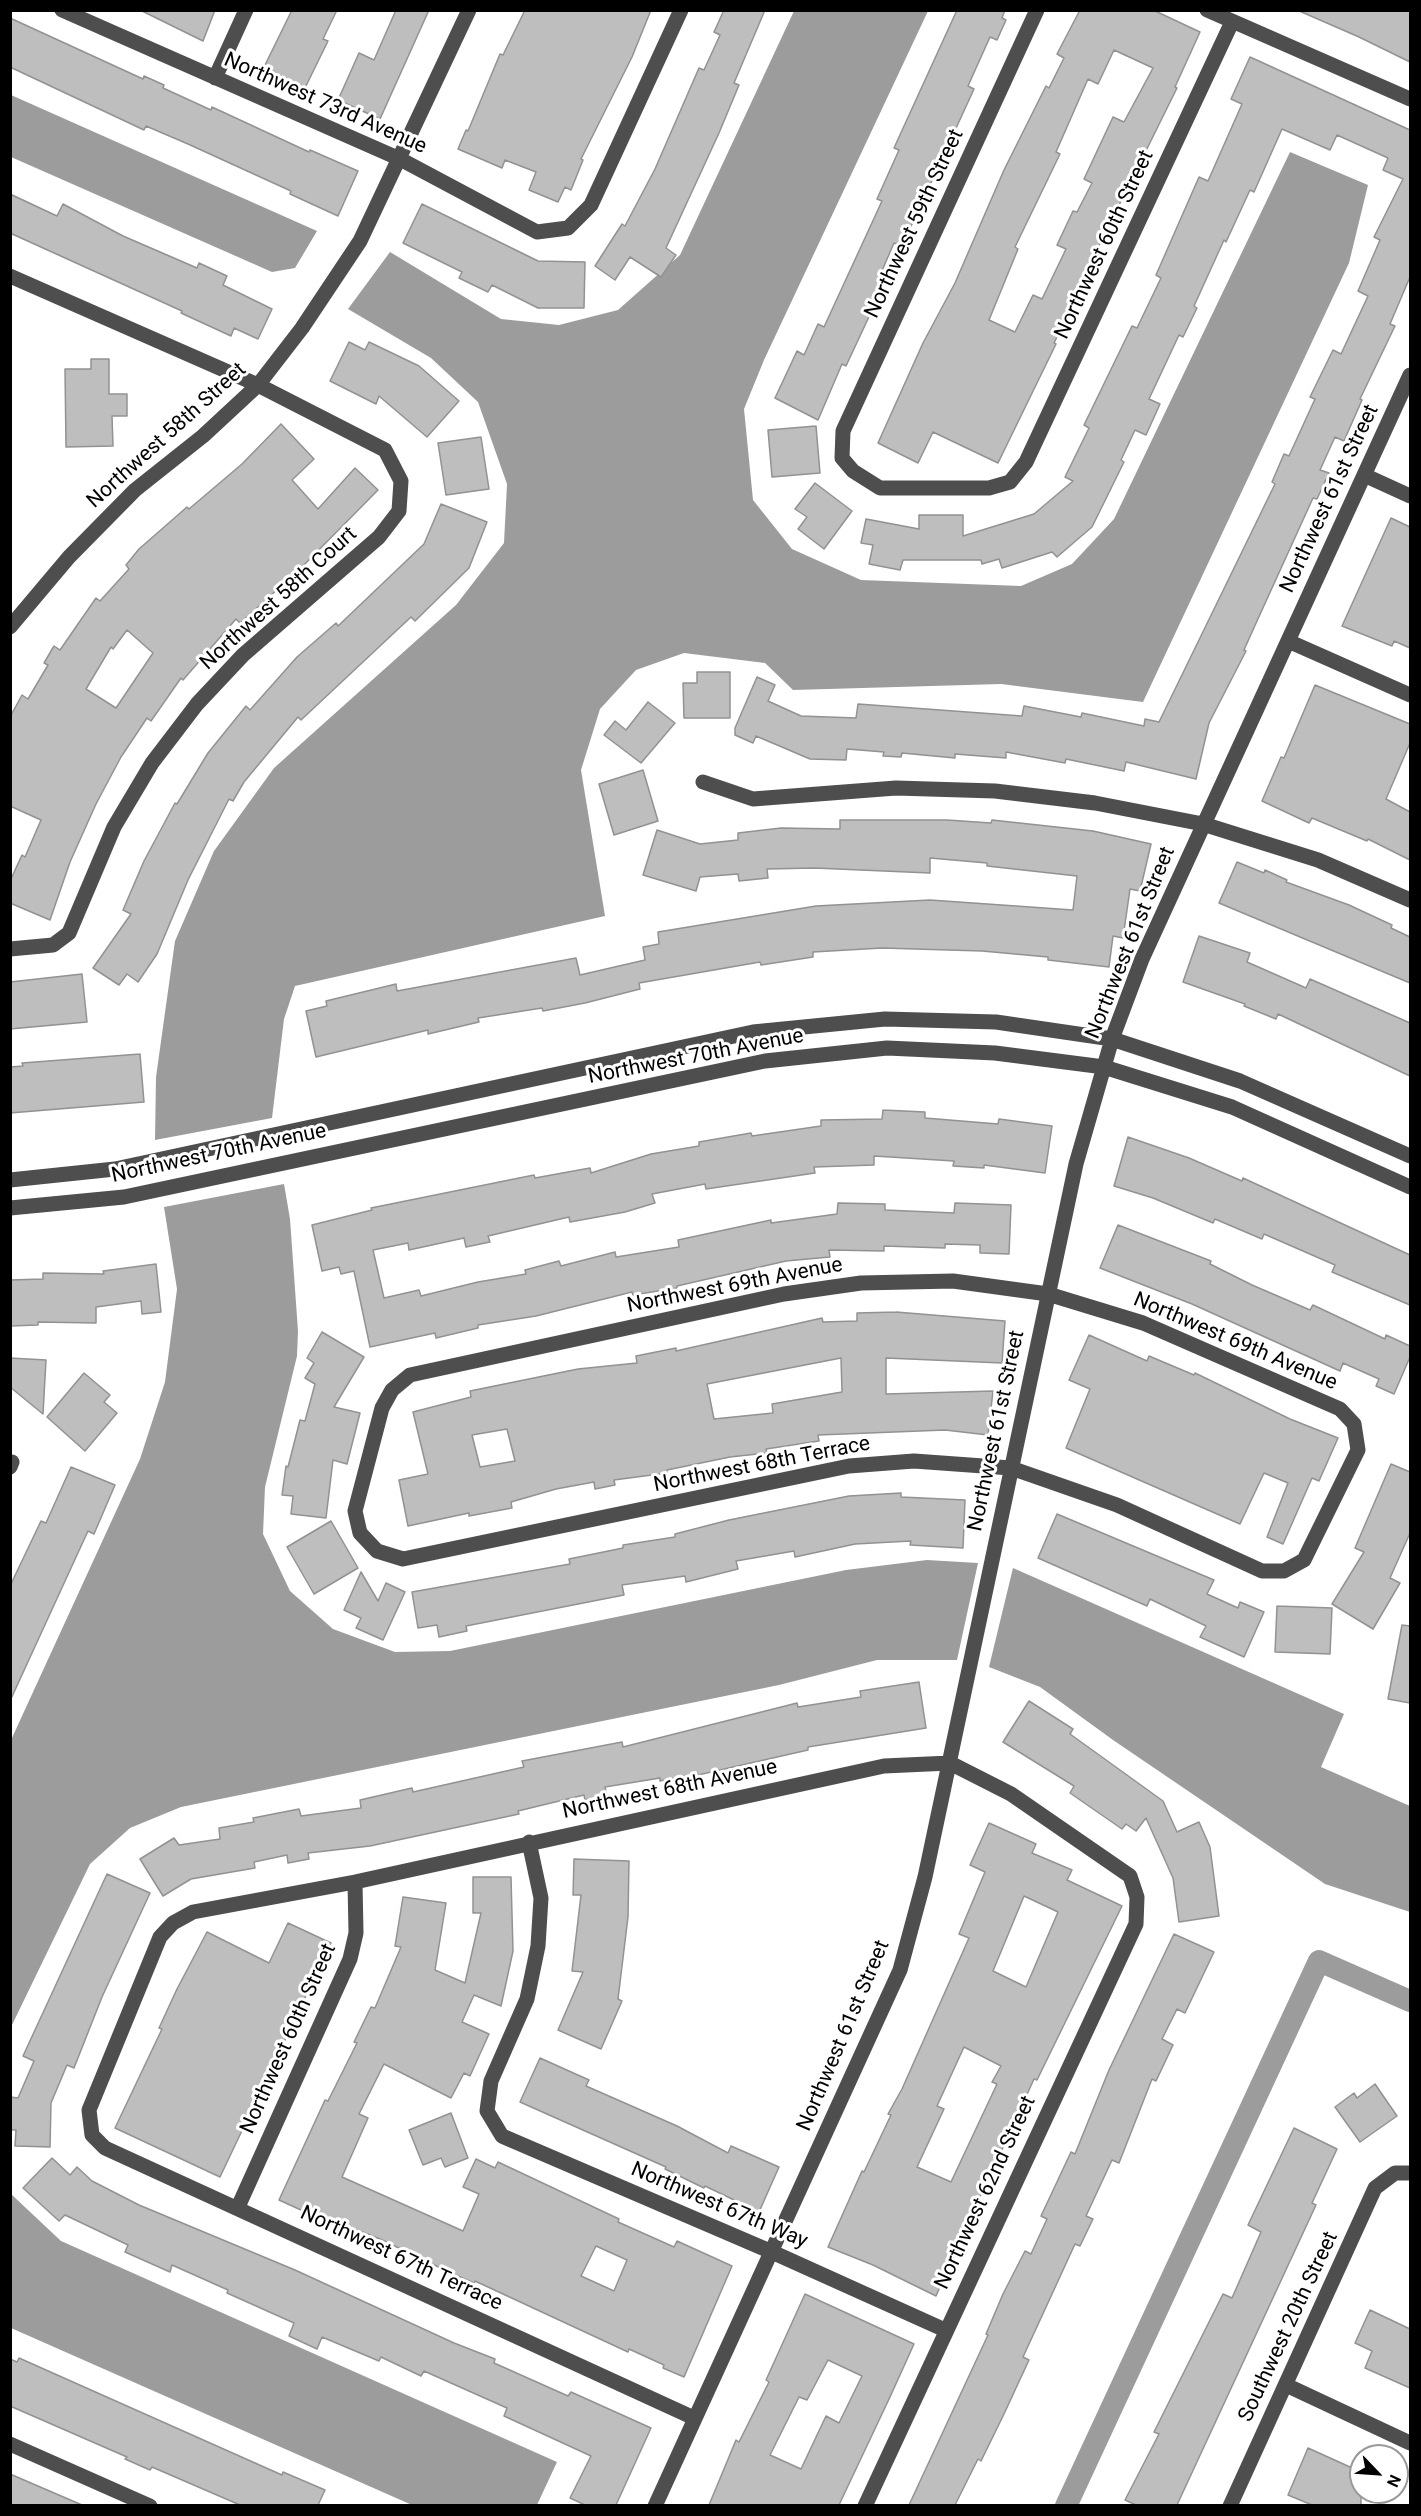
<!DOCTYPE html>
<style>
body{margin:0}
#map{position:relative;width:1421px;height:2516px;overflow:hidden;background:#fff;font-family:Roboto,sans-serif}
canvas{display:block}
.frame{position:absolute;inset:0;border:12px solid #000;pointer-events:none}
.north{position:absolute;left:1349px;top:2444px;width:60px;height:60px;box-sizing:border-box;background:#fff;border:2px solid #999;border-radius:50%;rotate:115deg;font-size:16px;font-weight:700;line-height:24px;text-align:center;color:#000}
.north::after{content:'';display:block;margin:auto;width:21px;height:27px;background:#000;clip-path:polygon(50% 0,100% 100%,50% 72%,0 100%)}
</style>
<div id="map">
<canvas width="1421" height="2516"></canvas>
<div class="frame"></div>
<div class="north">N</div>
</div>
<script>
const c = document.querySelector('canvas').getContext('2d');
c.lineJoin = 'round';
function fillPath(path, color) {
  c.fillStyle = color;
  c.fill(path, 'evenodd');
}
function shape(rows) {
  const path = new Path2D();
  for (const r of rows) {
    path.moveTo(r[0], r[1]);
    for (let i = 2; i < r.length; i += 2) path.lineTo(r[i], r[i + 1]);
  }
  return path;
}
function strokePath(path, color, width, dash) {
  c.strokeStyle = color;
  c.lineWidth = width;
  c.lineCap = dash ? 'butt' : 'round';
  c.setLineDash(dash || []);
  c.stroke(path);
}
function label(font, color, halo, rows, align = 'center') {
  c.font = font + ' Roboto,sans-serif';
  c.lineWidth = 6;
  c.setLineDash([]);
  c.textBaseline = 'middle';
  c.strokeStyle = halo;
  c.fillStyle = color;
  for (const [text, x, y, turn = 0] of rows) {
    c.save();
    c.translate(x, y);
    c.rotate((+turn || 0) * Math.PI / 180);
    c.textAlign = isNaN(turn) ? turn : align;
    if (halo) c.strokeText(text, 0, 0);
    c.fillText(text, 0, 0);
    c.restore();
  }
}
const water = shape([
 [794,11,928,11,764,360,744,409,753,500,792,549,861,580,1021,586,1072,564,1114,519,1290,152,1368,185,1349,263,1143,702,1001,684,793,690,765,663,684,653,636,670,600,709,581,770,605,916,295,986,284,1019,272,1118,155,1140,156,1077,175,941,214,851,274,768,456,605,504,543,507,484,478,402,431,358,348,309,390,252,501,319,559,325,618,310,680,255],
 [11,95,317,231,295,268,272,272,11,157],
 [284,1184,290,1219,298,1331,297,1356,265,1487,263,1534,290,1591,333,1629,395,1652,450,1651,846,1570,927,1560,978,1563,957,1660,877,1660,779,1685,181,1807,130,1828,90,1864,11,2027,11,1740,140,1459,165,1382,177,1289,164,1207],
 [1013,1568,1344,1714,1321,1767,1410,1806,1410,1912,1325,1884,1113,1740,1040,1687,989,1667],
 [11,2194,61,2241,557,2462,537,2505,412,2505,11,2328]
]);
const canal = shape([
 [1066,2506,1319,1961,1410,2001]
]);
const building = shape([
 [140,10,215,10,203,41,140,10],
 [292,10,337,10,323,39,328,41,305,88,264,67,292,10],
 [396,10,429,10,380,119,338,100,359,53,374,60,396,10],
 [525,10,651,10,632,57,581,159,583,160,571,190,565,187,558,202,529,190,536,172,505,160,502,168,458,149,466,130,468,131,500,54,503,55,525,10],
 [724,10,765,10,734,83,739,85,719,133,666,248,676,255,661,277,630,257,615,280,595,266,622,224,625,226,655,169,699,68,704,70,720,35,714,32,724,10],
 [957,10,1005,10,1002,18,1006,20,997,40,990,37,968,86,974,89,902,246,894,243,881,273,888,276,846,366,842,364,818,420,775,398,797,351,804,355,818,324,824,327,882,201,877,199,899,150,894,148,957,10],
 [1080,10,1153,10,1200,32,1175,87,1177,88,1088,268,1091,269,1054,343,1056,344,998,463,933,432,918,463,878,443,923,343,955,283,1004,170,1046,86,1049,88,1064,58,1057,54,1080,10],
 [1114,50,1153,68,1124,122,1113,117,1084,179,1092,183,1077,212,1073,211,1057,245,1066,249,1042,299,1033,295,1015,332,989,320,1018,249,1015,247,1060,154,1056,152,1074,111,1088,79,1098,84,1114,50],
 [1297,10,1410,10,1410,62,1359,37,1297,10],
 [10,18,143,79,144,76,164,85,163,88,211,110,212,107,309,152,310,150,358,171,338,216,290,194,291,191,188,144,146,126,144,130,10,67,10,18],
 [1250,57,1410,130,1410,277,1390,324,1395,326,1360,399,1362,400,1351,425,1344,441,1335,437,1320,470,1329,473,1317,499,1313,498,1257,621,1244,650,1246,651,1209,723,1196,779,1126,762,1124,771,1066,759,1065,763,1006,752,1006,758,955,754,955,758,902,753,901,757,883,756,884,752,847,749,846,760,810,759,756,736,753,743,735,735,735,728,757,677,775,685,768,701,801,716,856,718,858,704,1022,716,1024,706,1081,717,1082,713,1144,726,1145,719,1159,722,1275,484,1272,482,1284,454,1289,456,1315,399,1310,397,1333,350,1341,354,1368,296,1358,291,1380,240,1374,237,1403,179,1383,170,1388,158,1337,135,1330,150,1282,129,1254,192,1250,190,1226,242,1224,240,1194,306,1197,308,1183,337,1179,335,1149,399,1160,404,1146,435,1135,430,1121,460,1124,462,1092,527,1057,557,1052,552,1002,568,999,559,982,564,981,560,903,560,900,570,869,564,873,545,861,543,866,519,919,529,919,515,963,515,963,536,1034,514,1073,481,1065,477,1089,428,1084,425,1132,326,1137,328,1161,278,1156,275,1199,177,1208,181,1242,104,1231,99,1250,57],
 [10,194,57,216,63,204,123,236,197,268,199,263,227,276,223,285,272,309,258,339,234,328,231,336,181,313,182,311,10,233,10,194],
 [422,204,538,261,585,262,584,308,538,308,492,285,488,292,459,278,462,272,403,243,422,204],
 [349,342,365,350,369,342,419,366,459,401,427,437,379,396,376,404,330,381,349,342],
 [91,359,109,359,109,394,127,394,127,416,112,416,113,446,66,447,65,369,91,369,91,359],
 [281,424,314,459,292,480,318,509,355,468,378,490,296,573,240,623,236,619,183,680,181,678,151,721,147,718,121,757,96,804,70,862,50,920,10,903,10,881,22,855,25,857,41,820,10,806,10,717,22,695,28,699,48,665,44,663,54,646,60,650,96,598,100,601,129,569,126,565,139,549,187,507,189,509,242,464,281,424],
 [127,630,153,653,116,708,86,689,111,647,113,649,127,630],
 [816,426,820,473,772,477,768,430,816,426],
 [481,437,489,489,446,495,438,443,481,437],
 [815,483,852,511,824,549,798,529,807,517,795,509,815,483],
 [441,504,487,522,469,568,415,621,411,617,301,720,298,717,244,782,233,801,229,799,188,880,157,954,138,982,127,974,119,985,93,968,131,914,123,910,144,861,175,803,177,804,208,753,246,706,250,710,297,657,336,623,338,626,424,544,441,504],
 [1391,518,1410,527,1410,648,1394,641,1392,646,1342,626,1391,518],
 [697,672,730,672,730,718,684,718,683,683,697,683,697,672],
 [1315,685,1410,724,1410,743,1386,799,1410,812,1410,860,1368,839,1367,841,1312,818,1309,823,1262,801,1281,757,1284,758,1315,685],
 [648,702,675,723,641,763,604,735,615,721,626,730,648,702],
 [643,770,658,821,614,835,599,784,643,770],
 [840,820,947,820,991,823,992,820,1093,831,1151,844,1140,891,1130,889,1123,938,1113,936,1109,967,1048,960,1048,957,982,951,882,948,813,952,813,957,761,965,760,962,639,983,640,989,585,1003,543,1011,542,1008,478,1018,479,1022,428,1034,428,1030,316,1057,306,1011,327,1006,326,1001,396,984,397,991,576,958,580,975,645,960,643,947,659,944,658,932,816,906,930,900,1073,910,1077,876,987,866,987,863,930,858,930,873,814,868,767,869,768,878,739,881,738,874,700,877,696,891,643,875,657,830,700,844,738,840,738,833,781,828,840,829,840,820],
 [1237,862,1264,873,1265,870,1287,880,1286,882,1349,905,1392,925,1391,928,1410,937,1410,983,1219,903,1237,862],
 [1199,936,1250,953,1247,962,1306,988,1310,979,1410,1023,1410,1076,1278,1014,1276,1019,1244,1006,1245,1004,1183,982,1199,936],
 [82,974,87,1022,10,1029,10,982,82,974],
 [140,1054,144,1102,10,1113,10,1067,23,1066,22,1063,140,1054],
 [883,1110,925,1112,925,1118,998,1124,999,1119,1052,1126,1045,1173,984,1165,984,1168,953,1166,954,1161,874,1156,874,1165,814,1167,815,1173,706,1189,705,1184,652,1194,655,1203,625,1212,570,1222,569,1217,488,1236,490,1242,466,1247,464,1238,409,1250,408,1243,373,1250,384,1298,419,1290,421,1296,478,1282,526,1274,525,1270,559,1261,561,1266,615,1252,616,1257,679,1247,678,1240,771,1220,771,1223,837,1214,838,1203,885,1204,885,1210,954,1213,955,1203,1011,1205,1009,1254,980,1253,980,1245,945,1244,945,1248,884,1246,884,1251,829,1250,830,1257,786,1261,677,1286,677,1288,633,1295,632,1292,536,1316,478,1325,478,1328,436,1338,435,1333,370,1347,354,1271,341,1274,339,1267,322,1271,312,1225,372,1210,371,1208,534,1175,535,1178,590,1168,591,1173,651,1154,699,1146,699,1142,751,1133,752,1136,821,1126,821,1120,882,1119,883,1110],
 [1128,1137,1189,1158,1242,1181,1243,1178,1410,1255,1410,1305,1332,1272,1335,1265,1264,1234,1262,1239,1215,1219,1213,1223,1153,1198,1114,1186,1128,1137],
 [1118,1225,1211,1261,1210,1264,1252,1285,1310,1310,1313,1305,1385,1339,1386,1335,1410,1346,1410,1357,1394,1394,1376,1386,1379,1379,1343,1363,1340,1371,1192,1304,1100,1268,1118,1225],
 [156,1264,161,1312,142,1314,141,1301,96,1307,96,1323,38,1322,38,1325,10,1326,10,1280,43,1279,43,1273,104,1274,103,1271,156,1264],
 [896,1312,1005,1321,1002,1363,886,1358,886,1394,993,1391,988,1435,945,1430,818,1435,819,1441,766,1449,767,1453,730,1457,667,1470,667,1473,614,1480,615,1485,595,1489,594,1482,556,1489,511,1502,512,1508,469,1516,469,1513,408,1526,399,1480,428,1474,413,1412,471,1397,470,1391,578,1369,637,1363,636,1356,676,1348,676,1351,822,1318,823,1322,857,1321,857,1313,896,1312],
 [841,1358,842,1392,772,1404,773,1413,714,1419,707,1384,841,1358],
 [507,1429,515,1461,480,1467,472,1435,507,1429],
 [322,1332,364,1357,334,1407,360,1413,347,1464,333,1460,326,1518,291,1514,293,1496,282,1495,286,1466,288,1467,300,1420,305,1421,315,1384,305,1378,314,1363,307,1358,322,1332],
 [1089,1335,1147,1361,1149,1356,1194,1375,1195,1373,1290,1419,1338,1438,1319,1481,1312,1478,1283,1544,1267,1537,1288,1483,1264,1473,1240,1524,1066,1448,1090,1389,1069,1380,1089,1335],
 [10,1358,46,1360,43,1414,10,1387,10,1358],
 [84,1373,110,1395,104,1402,117,1413,85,1451,47,1417,84,1373],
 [1391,1464,1410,1472,1410,1533,1390,1578,1400,1583,1373,1629,1332,1604,1364,1552,1355,1548,1391,1464],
 [71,1467,115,1485,94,1534,88,1531,10,1701,10,1586,41,1521,46,1523,71,1467],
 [901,1493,901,1497,965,1500,963,1548,910,1545,911,1541,855,1544,795,1557,794,1551,736,1561,738,1569,686,1582,685,1576,622,1585,624,1595,466,1626,467,1631,439,1637,437,1625,418,1628,412,1592,570,1564,569,1559,623,1548,623,1545,675,1537,675,1534,729,1520,849,1496,901,1493],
 [1057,1514,1214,1580,1207,1594,1238,1608,1240,1602,1264,1612,1244,1657,1200,1637,1206,1626,1150,1599,1147,1606,1038,1558,1057,1514],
 [331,1521,358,1568,314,1594,287,1547,331,1521],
 [361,1572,378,1601,386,1583,405,1592,383,1640,356,1628,361,1618,344,1610,361,1572],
 [1277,1606,1332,1608,1330,1654,1275,1652,1277,1606],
 [1402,1625,1410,1626,1410,1703,1388,1699,1402,1625],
 [919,1682,926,1728,808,1747,808,1750,698,1775,697,1773,660,1781,660,1778,605,1787,607,1795,585,1800,584,1795,518,1811,519,1814,370,1846,308,1853,309,1859,288,1863,287,1855,254,1862,255,1868,191,1879,163,1896,140,1859,174,1838,179,1845,220,1839,219,1828,254,1822,253,1818,299,1809,301,1816,361,1808,360,1800,412,1788,413,1792,524,1767,522,1761,622,1742,623,1747,797,1703,798,1707,861,1697,860,1691,919,1682],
 [1029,1701,1073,1729,1070,1734,1163,1801,1177,1832,1199,1822,1210,1847,1219,1916,1179,1922,1173,1878,1146,1818,1136,1831,1126,1824,1122,1829,1070,1793,1074,1786,1003,1742,1029,1701],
 [989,1823,1036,1844,1032,1853,1072,1870,1067,1880,1122,1906,1037,2080,1034,2079,1001,2152,1003,2153,983,2190,936,2296,873,2265,828,2247,862,2171,864,2172,891,2115,888,2114,902,2089,969,1938,959,1934,985,1872,970,1865,989,1823],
 [1024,1896,1058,1912,1026,1987,993,1971,1024,1896],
 [964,2047,1001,2066,992,2082,997,2084,951,2182,917,2167,944,2109,937,2106,964,2047],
 [574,1859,629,1861,628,1917,618,1999,622,2001,601,2049,558,2030,583,1972,572,1971,581,1895,573,1895,574,1859],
 [107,1874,150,1893,102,1997,74,2068,67,2065,51,2103,50,2147,15,2146,16,2130,10,2130,10,2097,18,2098,34,2061,23,2056,107,1874],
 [473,1877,511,1877,513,1951,501,2006,474,1995,462,2022,489,2034,470,2076,464,2073,451,2098,384,2064,359,2114,368,2118,342,2177,463,2231,479,2194,463,2187,476,2159,495,2168,498,2162,619,2219,618,2222,674,2247,677,2241,732,2266,684,2377,663,2368,664,2365,629,2349,628,2352,475,2281,474,2283,449,2272,380,2239,325,2217,323,2220,279,2200,325,2100,328,2101,357,2043,354,2042,371,2007,375,2008,401,1947,395,1946,403,1897,446,1903,435,1970,465,1983,481,1913,473,1913,473,1877],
 [596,2246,627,2260,614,2291,581,2276,596,2246],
 [288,1923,331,1943,220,2177,115,2128,162,2029,159,2028,177,1989,207,1932,269,1963,288,1923],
 [1174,1934,1214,1952,1185,2013,1177,2009,1162,2039,1173,2045,1156,2081,1152,2079,1119,2163,1112,2160,1086,2216,1093,2219,1080,2246,1075,2244,1047,2305,1023,2357,1029,2360,1004,2414,981,2461,978,2459,955,2505,909,2505,988,2335,986,2334,1003,2294,1025,2251,1031,2254,1047,2219,1041,2216,1071,2152,1075,2154,1109,2070,1174,1934],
 [540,2058,589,2080,586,2086,677,2126,728,2153,731,2146,779,2167,759,2212,705,2186,704,2188,665,2169,666,2167,520,2102,540,2058],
 [1375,2084,1397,2116,1360,2142,1335,2107,1354,2093,1357,2098,1375,2084],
 [451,2113,468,2158,445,2167,441,2158,423,2165,409,2130,451,2113],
 [1294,2128,1337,2149,1312,2203,1316,2205,1177,2505,1136,2505,1125,2500,1159,2434,1154,2432,1223,2294,1232,2298,1261,2232,1248,2225,1294,2128],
 [52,2158,70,2175,77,2167,92,2181,139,2205,295,2270,454,2343,495,2359,494,2363,568,2396,571,2392,651,2428,616,2505,585,2505,570,2498,591,2456,504,2416,507,2408,424,2371,421,2376,381,2357,379,2361,322,2337,317,2349,289,2336,294,2323,227,2293,228,2290,172,2265,170,2272,125,2252,128,2245,65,2215,59,2221,23,2188,52,2158],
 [805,2294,914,2344,890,2397,839,2505,709,2505,736,2440,739,2442,769,2382,766,2380,805,2294],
 [828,2360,862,2376,839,2423,826,2416,801,2469,770,2455,799,2397,807,2400,828,2360],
 [1370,2310,1410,2329,1410,2388,1365,2368,1372,2351,1355,2343,1370,2310],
 [19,2358,282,2475,283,2472,325,2490,318,2505,240,2505,152,2467,150,2470,125,2459,127,2457,10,2406,10,2359,17,2362,19,2358],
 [1308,2448,1361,2472,1361,2505,1312,2505,1288,2495,1308,2448],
 [10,2474,82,2505,10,2505,10,2474]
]);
const minor = shape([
 [62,10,400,159,537,232,568,228,591,205,681,10],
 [1037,10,843,431,842,458,853,471,880,488,989,488,1010,482,1026,462,1232,22],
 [1207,10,1410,99],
 [215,78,246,10],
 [10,276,258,385,385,450,401,481,399,511,379,537,243,655,197,704,152,763,114,827,69,933,53,945,10,949],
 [1364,475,1410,496],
 [10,627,69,557,135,490,203,436,258,385,302,328,360,241,469,10],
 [1288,641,1410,695],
 [703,782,753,799,896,788,995,791,1095,803,1203,824,1318,860,1410,900],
 [10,1180,115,1169,753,1032,885,1019,996,1022,1112,1039,1240,1081,1410,1156],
 [10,1208,124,1197,765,1061,887,1048,995,1053,1104,1067,1232,1107,1410,1187],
 [953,1281,1048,1294,1143,1323,1340,1409,1354,1424,1358,1450,1304,1560,1284,1571,1262,1571,1117,1505,1011,1468,914,1461,849,1466,403,1559,377,1551,360,1533,355,1511,382,1408,392,1390,410,1375,784,1294,861,1283,953,1281],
 [10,1467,12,1462],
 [529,1842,541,1898,538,1946,527,1999,491,2081,487,2111,502,2136,772,2252,945,2330],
 [238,2207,350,1959,356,1933,355,1882],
 [1286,2385,1410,2443],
 [694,2418,105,2148,92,2135,89,2110,160,1937,173,1923,193,1912,355,1882,884,1766,950,1763,1011,1794,1130,1876,1137,1897,1136,1924,865,2506],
 [10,2444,150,2506],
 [655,2506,900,1970,925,1877,1076,1164,1112,1039,1142,959,1410,375],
 [1230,2506,1375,2188,1395,2173,1410,2173]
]);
const streetNames = [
 ["Northwest 73rd Avenue",325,104,24],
 ["Northwest 59th Street",915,224,-65],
 ["Northwest 60th Street",1105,245,-65],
 ["Northwest 58th Street",167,436,-42],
 ["Northwest 61st Street",1330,499,-65],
 ["Northwest 58th Court",279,599,-42],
 ["Northwest 61st Street",1131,943,-68],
 ["Northwest 70th Avenue",696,1057,-11],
 ["Northwest 70th Avenue",219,1154,-12],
 ["Northwest 69th Avenue",735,1286,-11],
 ["Northwest 69th Avenue",1235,1342,23],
 ["Northwest 61st Street",997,1431,-78],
 ["Northwest 68th Terrace",762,1465,-11],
 ["Northwest 68th Avenue",670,1790,-12],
 ["Northwest 61st Street",844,2036,-67],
 ["Northwest 60th Street",289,2039,-66],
 ["Northwest 62nd Street",986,2193,-65],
 ["Northwest 67th Way",719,2206,23],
 ["Northwest 67th Terrace",401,2259,25],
 ["Southwest 20th Street",1289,2327,-65]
];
fillPath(water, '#9c9c9c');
strokePath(canal, '#9c9c9c', 22);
fillPath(building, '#bebebe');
strokePath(building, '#929292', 1.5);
strokePath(minor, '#4e4e4e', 15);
label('21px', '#000', '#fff', streetNames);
</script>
